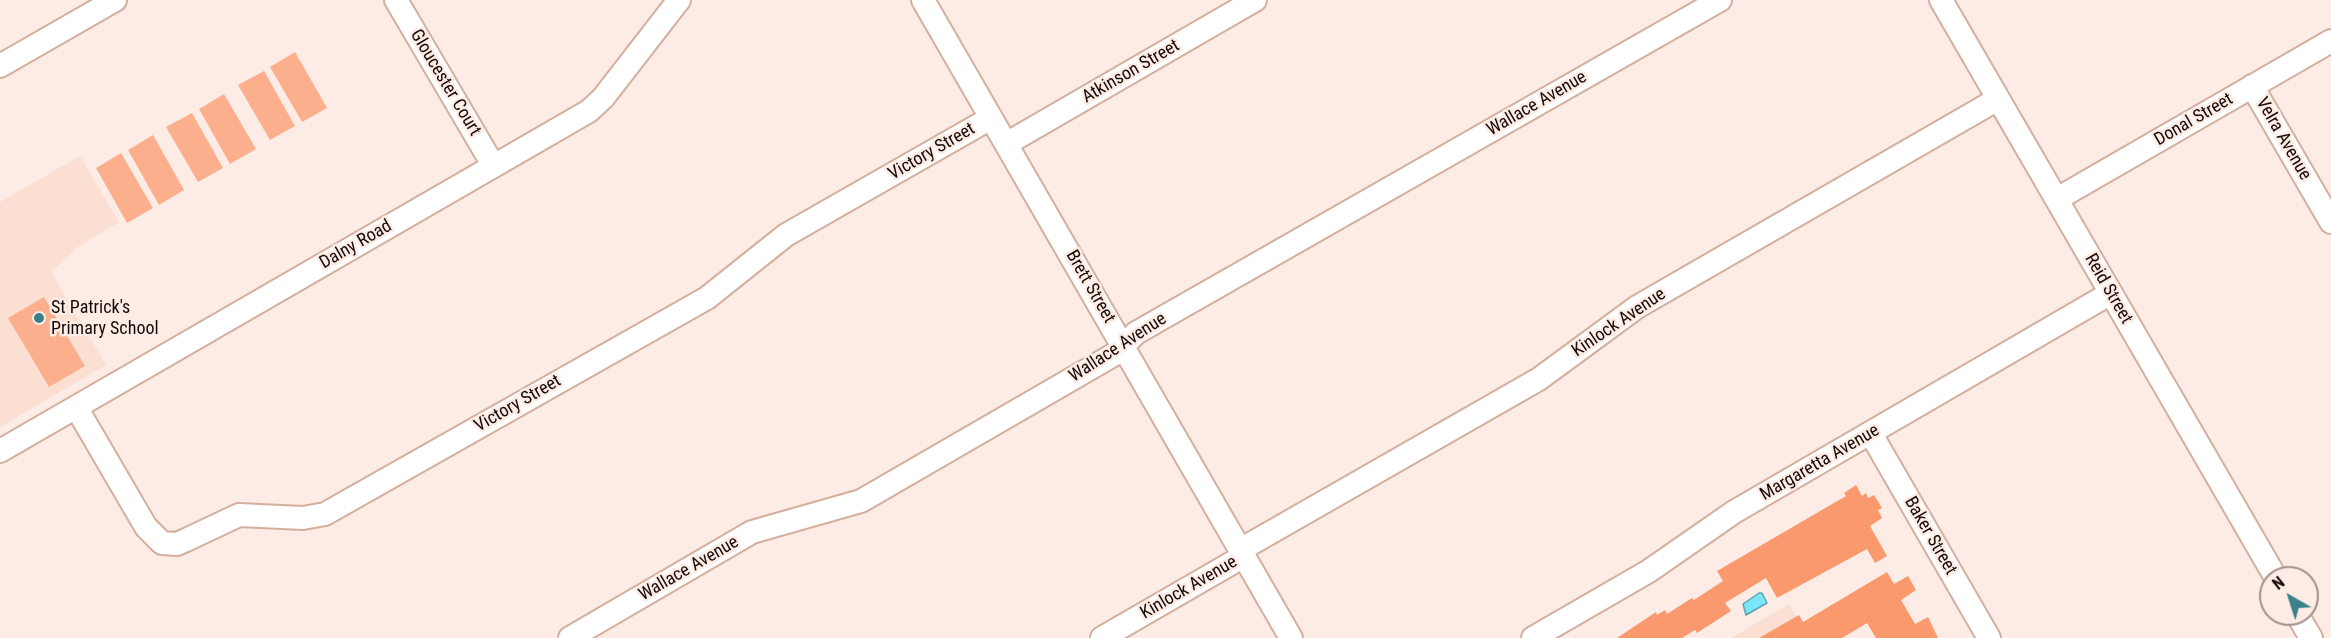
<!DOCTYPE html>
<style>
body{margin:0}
#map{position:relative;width:2331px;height:638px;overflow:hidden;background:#fcece5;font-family:"Roboto Condensed",sans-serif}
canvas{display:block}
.north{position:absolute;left:2259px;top:566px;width:60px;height:60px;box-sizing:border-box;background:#fcece5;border:2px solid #a0918b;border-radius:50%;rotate:321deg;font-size:16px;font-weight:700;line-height:24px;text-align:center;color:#160905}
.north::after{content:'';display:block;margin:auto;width:21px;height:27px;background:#3b818c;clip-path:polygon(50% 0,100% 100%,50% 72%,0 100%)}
</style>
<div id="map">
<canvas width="2331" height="638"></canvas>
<div class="north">N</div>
</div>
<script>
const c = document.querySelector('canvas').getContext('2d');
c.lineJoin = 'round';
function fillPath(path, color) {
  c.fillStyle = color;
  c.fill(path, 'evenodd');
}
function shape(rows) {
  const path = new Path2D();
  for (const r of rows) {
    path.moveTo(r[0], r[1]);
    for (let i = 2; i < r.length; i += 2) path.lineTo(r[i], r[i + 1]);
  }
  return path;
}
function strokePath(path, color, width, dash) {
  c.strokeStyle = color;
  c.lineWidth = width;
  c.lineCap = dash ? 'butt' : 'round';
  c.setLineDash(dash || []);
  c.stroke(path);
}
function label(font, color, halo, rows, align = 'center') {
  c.font = font + ' "Roboto Condensed",sans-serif';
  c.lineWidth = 5;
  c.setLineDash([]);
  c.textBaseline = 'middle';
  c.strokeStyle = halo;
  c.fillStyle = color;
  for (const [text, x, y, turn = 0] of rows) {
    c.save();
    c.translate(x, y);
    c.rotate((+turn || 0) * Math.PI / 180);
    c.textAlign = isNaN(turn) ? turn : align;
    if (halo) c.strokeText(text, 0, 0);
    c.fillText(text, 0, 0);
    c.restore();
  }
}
const built = shape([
 [80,156,119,222,78,247,51,272,106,365,0,427,0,202],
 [1789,604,1808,638,1731,638]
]);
const green = shape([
 [295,52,327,108,302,122,270,67],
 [264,71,295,126,270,140,238,85],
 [224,94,256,149,230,164,199,109],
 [192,113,223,168,198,182,166,127],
 [153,135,184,190,159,205,128,150],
 [121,153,153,208,127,223,96,168],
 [44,297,85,366,49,387,8,318]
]);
const water = shape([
 [1759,593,1762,593,1767,603,1746,615,1743,604,1759,593]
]);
const building = shape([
 [1856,485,1862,496,1866,493,1868,498,1874,495,1882,508,1878,510,1882,518,1870,526,1887,556,1875,563,1867,549,1777,598,1766,578,1725,603,1731,611,1697,633,1695,630,1682,638,1617,638,1656,612,1657,615,1665,610,1667,614,1692,598,1694,600,1723,581,1717,571,1846,496,1844,493],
 [1887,572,1894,584,1908,576,1916,590,1901,600,1915,624,1928,617,1938,638,1876,638,1867,623,1842,638,1759,638,1799,615,1803,622]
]);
const minor = shape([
 [396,0,493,165],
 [923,0,1291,638],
 [1941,0,2276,578],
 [0,66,115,0],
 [2252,86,2331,222],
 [1006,144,1255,0],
 [2057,199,2331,41],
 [76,407,146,527,162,543,177,544,186,540,239,515,303,518,325,514,707,298,786,235,991,118],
 [1871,434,1989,638],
 [0,451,589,111,603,98,679,0],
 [1240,550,1539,379,1637,307,1998,99],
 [2297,614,2311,638],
 [570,638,752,532,861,501,1115,354,1136,333,1720,0],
 [1102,638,1244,556],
 [1533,638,1649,571,1734,512,2111,293]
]);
const markers = [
 [39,318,6,"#3b818c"]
];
const streetNames = [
 ["Atkinson Street",1131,72,-30],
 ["Gloucester Court",445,83,59],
 ["Wallace Avenue",1537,104,-30],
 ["Donal Street",2194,120,-30],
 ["Velra Avenue",2283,139,60],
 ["Victory Street",932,152,-30],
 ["Dalny Road",356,245,-30],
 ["Brett Street",1090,287,60],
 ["Reid Street",2108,289,60],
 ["Kinlock Avenue",1619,323,-34],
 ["Wallace Avenue",1118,348,-33],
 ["Victory Street",518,404,-30],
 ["Margaretta Avenue",1820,463,-30],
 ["Baker Street",1930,536,60],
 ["Wallace Avenue",689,569,-30],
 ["Kinlock Avenue",1189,588,-30]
];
const poiNames = [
 ["St Patrick's",51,308],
 ["Primary School",51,329]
];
fillPath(built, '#fbdfd2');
fillPath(green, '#fcaf8d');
fillPath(water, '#7ae7f9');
strokePath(water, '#5ca4b0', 1.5);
fillPath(building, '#f9996d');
strokePath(minor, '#d5af9e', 26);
strokePath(minor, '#fff', 22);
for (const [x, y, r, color] of markers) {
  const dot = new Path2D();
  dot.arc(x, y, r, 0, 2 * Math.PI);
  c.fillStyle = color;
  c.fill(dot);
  strokePath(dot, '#fcece5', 2);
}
label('18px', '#160905', '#fcece5', streetNames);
label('18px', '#160905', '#fcece5', poiNames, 'left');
</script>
